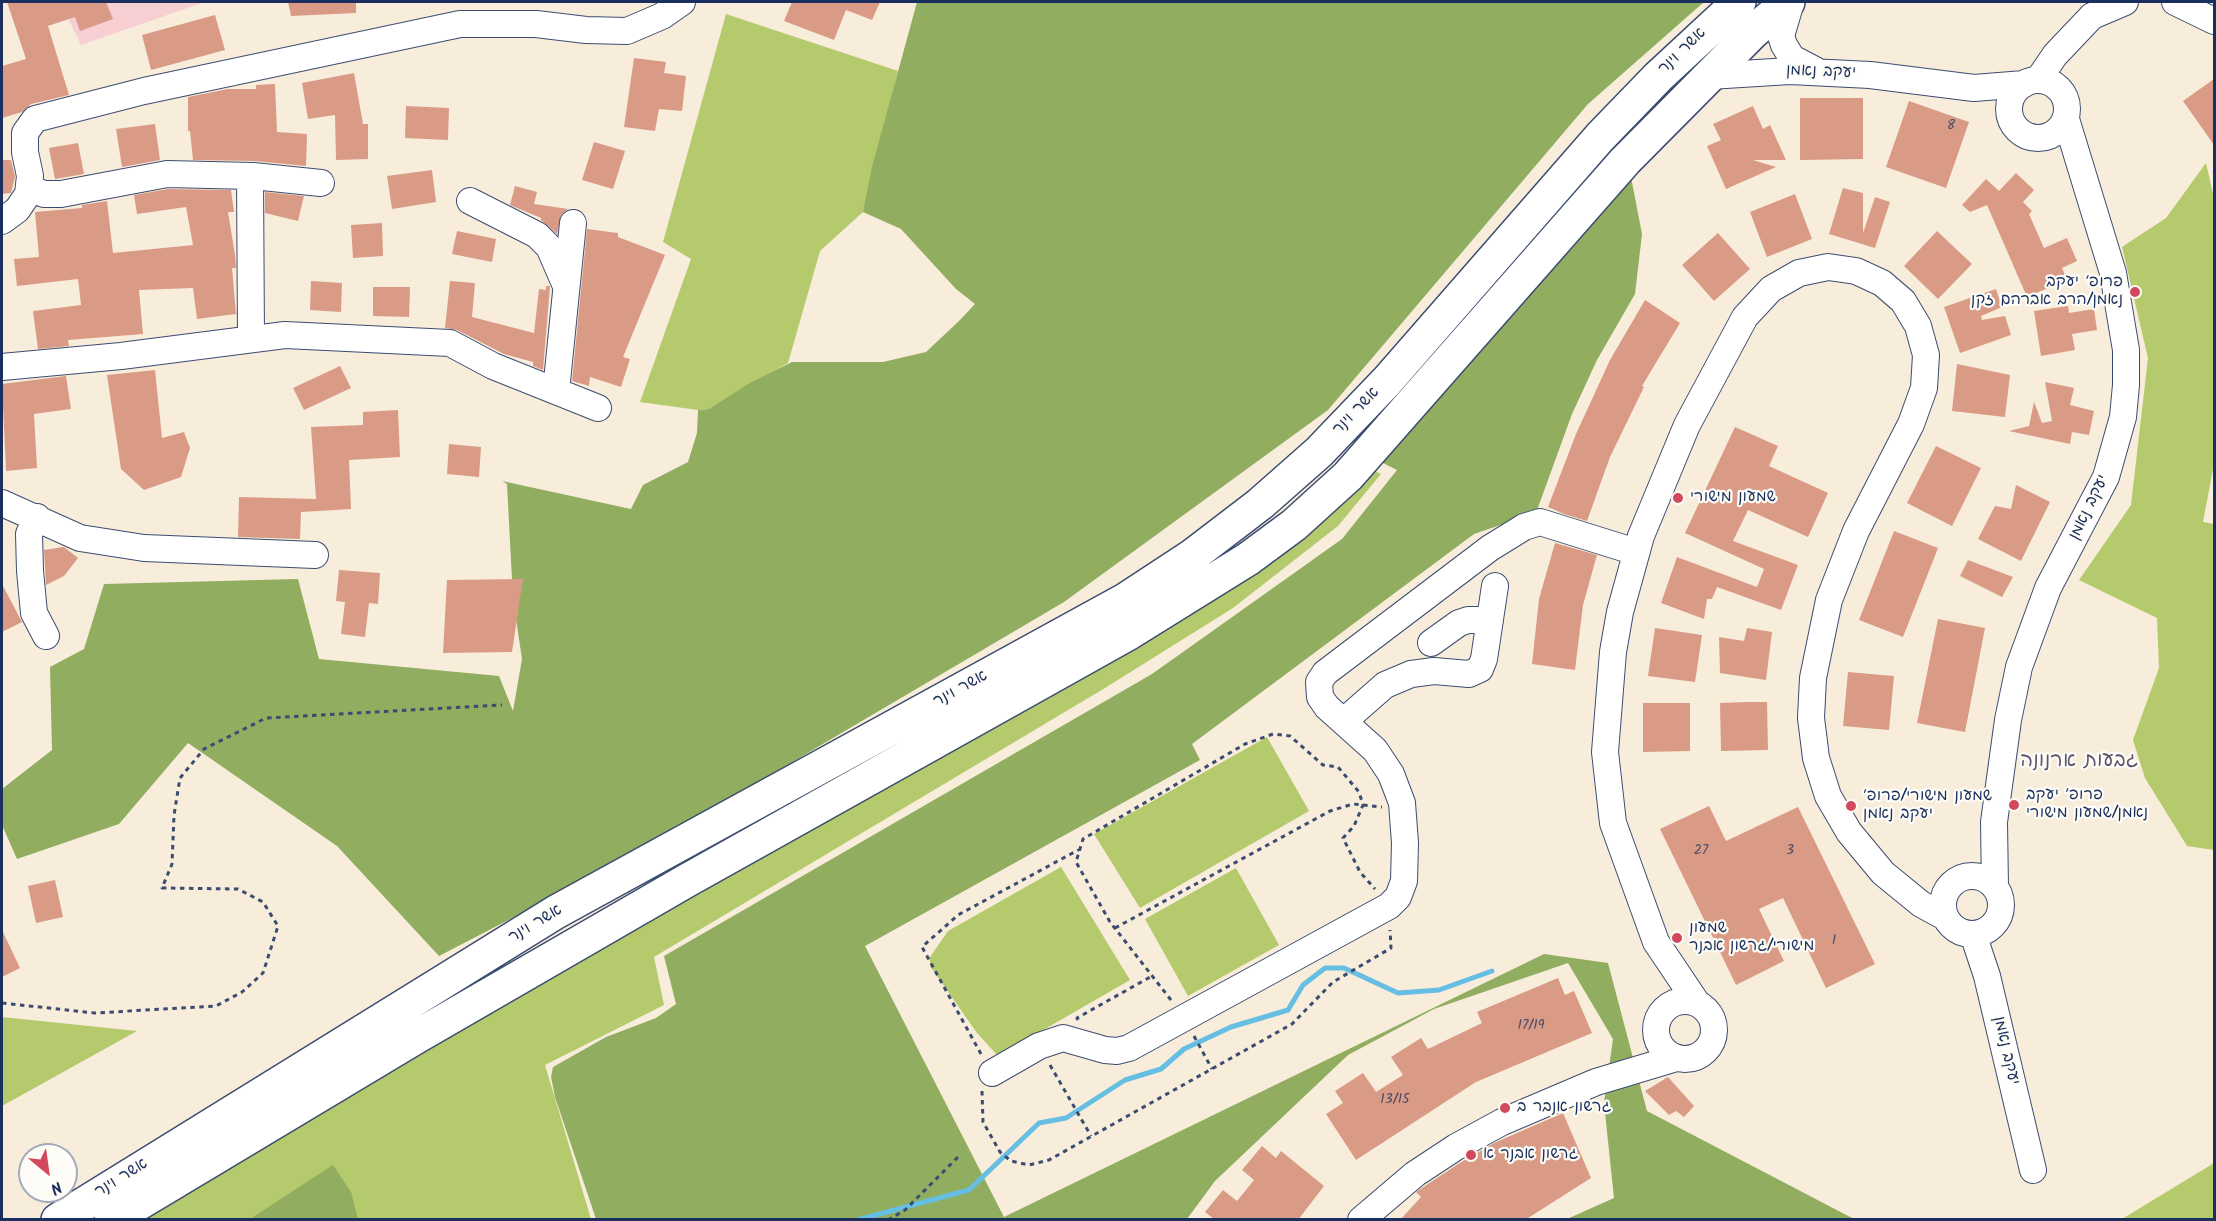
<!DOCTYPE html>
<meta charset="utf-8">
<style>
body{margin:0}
#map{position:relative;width:2216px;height:1221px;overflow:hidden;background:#f8eddb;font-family:Kalam,sans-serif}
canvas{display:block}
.frame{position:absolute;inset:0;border:3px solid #1b2f5e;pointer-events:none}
.north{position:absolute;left:18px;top:1143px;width:60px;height:60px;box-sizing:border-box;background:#fdfcf7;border:2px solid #a3aaba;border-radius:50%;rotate:151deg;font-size:16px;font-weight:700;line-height:24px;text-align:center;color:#1b2f5e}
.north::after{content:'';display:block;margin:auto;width:21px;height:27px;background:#d1495b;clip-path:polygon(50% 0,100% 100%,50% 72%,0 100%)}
</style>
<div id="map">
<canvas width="2216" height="1221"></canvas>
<div class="frame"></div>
<div class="north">N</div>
</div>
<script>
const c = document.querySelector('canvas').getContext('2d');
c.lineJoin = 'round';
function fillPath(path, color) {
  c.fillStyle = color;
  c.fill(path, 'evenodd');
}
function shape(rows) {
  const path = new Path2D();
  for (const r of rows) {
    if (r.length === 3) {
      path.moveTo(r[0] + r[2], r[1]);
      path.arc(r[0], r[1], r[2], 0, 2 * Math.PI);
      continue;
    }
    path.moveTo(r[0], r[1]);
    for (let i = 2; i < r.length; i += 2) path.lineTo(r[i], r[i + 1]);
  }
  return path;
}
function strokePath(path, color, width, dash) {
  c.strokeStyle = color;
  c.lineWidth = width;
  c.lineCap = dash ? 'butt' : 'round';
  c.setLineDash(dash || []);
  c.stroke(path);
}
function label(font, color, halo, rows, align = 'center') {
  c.font = font + ' Kalam,"Playpen Sans Hebrew",sans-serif';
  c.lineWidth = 4.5;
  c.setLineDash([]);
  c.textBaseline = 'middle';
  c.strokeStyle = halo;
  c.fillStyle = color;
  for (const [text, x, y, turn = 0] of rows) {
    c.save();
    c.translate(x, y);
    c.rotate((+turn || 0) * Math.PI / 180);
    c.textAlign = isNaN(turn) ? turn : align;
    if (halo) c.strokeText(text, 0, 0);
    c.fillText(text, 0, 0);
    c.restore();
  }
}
const built = shape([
 [60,2,205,2,81,45]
]);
const green = shape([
 [726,14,898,71,863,212,820,251,788,363,709,409,698,410,640,402,691,259,663,242],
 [2206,163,2214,198,2214,464,2203,522,2214,524,2214,850,2187,846,2145,778,2133,740,2159,668,2157,618,2079,580,2131,505,2148,358,2122,247,2166,218],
 [1367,467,1381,474,1338,526,1233,608,1105,688,654,957,664,1005,545,1065,591,1219,138,1220,401,1060,1144,629],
 [1267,737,1309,811,1140,908,1094,834],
 [1061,867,1130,980,998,1056,977,1033,930,966,930,957,948,931],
 [1236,868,1279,945,1188,996,1145,919],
 [2,1017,137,1031,2,1106],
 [2214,1163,2214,1219,2122,1219]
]);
const forest = shape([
 [917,2,1704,2,1588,104,1328,410,1064,602,636,854,439,956,337,846,188,743,119,824,17,859,2,825,2,789,52,750,50,667,84,649,104,584,298,579,319,659,499,676,513,711,522,659,513,599,507,484,502,481,631,509,643,485,688,462,697,433,698,410,709,409,750,383,792,362,883,362,926,352,959,321,975,304,956,289,901,229,863,212,872,167],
 [1631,177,1642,234,1635,294,1597,360,1572,414,1536,513,1474,534,1192,744,1200,760,865,946,1004,1217,1544,954,1608,963,1647,1111,1854,1219,1567,1219,1614,1198,1604,1103,1613,1039,1568,963,1434,1009,1348,1055,1215,1181,1187,1219,596,1219,555,1097,551,1077,553,1067,606,1037,656,1018,676,1004,664,956,1152,674,1342,539,1397,470,1375,459,1500,329,1549,266],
 [333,1165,351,1192,358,1219,250,1219]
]);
const stream = shape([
 [857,1220,969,1190,1039,1123,1066,1118,1125,1080,1161,1069,1184,1049,1231,1027,1288,1010,1303,985,1325,968,1344,968,1398,993,1439,990,1492,971]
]);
const building = shape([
 [7,2,106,2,113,19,80,31,75,17,48,26,69,95,31,104,22,112,2,118,2,66,26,59],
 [288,2,356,2,356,13,291,16],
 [792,2,880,2,872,20,846,10,834,40,784,21],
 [215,15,225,50,151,70,142,35],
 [634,58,666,62,664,73,686,76,682,111,659,109,655,131,624,127],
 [354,73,363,124,368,124,368,159,336,160,335,115,308,119,302,83],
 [2214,79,2214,145,2183,101],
 [275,84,277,132,307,134,306,166,254,161,193,160,190,131,188,131,188,97,228,89,256,89,256,85],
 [1800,98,1863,98,1863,159,1800,160],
 [1909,101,1969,122,1946,188,1886,167],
 [406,106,449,108,448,140,405,138],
 [1753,106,1763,129,1770,125,1786,160,1753,160,1776,167,1726,189,1707,146,1721,140,1713,124],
 [155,124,160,160,122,167,116,129],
 [594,142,625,151,613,189,582,180],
 [78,143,84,174,55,179,49,148],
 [2,160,11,160,15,177,11,193,2,194],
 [432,170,436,202,392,209,387,176],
 [2016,173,2034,190,2023,202,2032,211,2029,214,2044,248,2067,238,2077,261,2062,268,2067,280,2027,297,1987,205,1970,212,1962,205,1986,179,1999,191],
 [515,186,537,192,534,204,568,209,561,215,557,234,541,220,541,218,510,205],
 [1843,188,1863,193,1863,233,1875,197,1890,202,1875,248,1829,234],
 [168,189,231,190,234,212,228,212,235,255,236,268,232,268,236,314,197,319,193,288,139,290,143,334,68,340,69,346,38,349,33,311,81,305,78,279,17,286,14,259,39,257,35,212,82,208,82,205,107,201,113,253,193,245,186,207,137,214,134,195],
 [265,192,304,196,298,221,265,213],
 [1795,194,1812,239,1767,257,1750,212],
 [382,223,383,256,353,258,351,225],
 [587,229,618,233,618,237,665,255,623,357,630,359,621,387,590,377,589,386,572,381],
 [457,231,496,239,492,262,452,254],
 [1937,231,1972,264,1938,299,1904,266],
 [1718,233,1750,269,1714,301,1682,265],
 [311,281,342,283,341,312,310,310],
 [450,281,475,283,472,317,534,333,539,289,546,290,546,286,550,286,543,370,533,366,533,362,504,354,457,330,445,328],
 [373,287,410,287,409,317,373,316],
 [1996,289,2002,307,1981,316,1982,320,2005,316,2011,335,1960,353,1944,307],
 [1645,300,1680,323,1642,386,1644,387,1610,457,1587,521,1564,514,1548,507,1576,434,1610,360],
 [2068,306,2069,313,2094,309,2097,330,2072,334,2075,350,2041,356,2034,311],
 [1957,364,2010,375,2005,417,1952,411],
 [340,366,351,388,304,410,293,388],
 [155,370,162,438,184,432,190,448,181,477,144,490,121,469,107,375],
 [66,376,71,409,34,414,37,468,6,471,2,384],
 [2045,382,2074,388,2070,405,2094,411,2089,435,2072,432,2070,444,2009,431,2029,426,2034,402,2042,423,2052,421],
 [398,410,400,457,349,460,351,509,301,512,300,539,238,537,239,497,316,499,311,427,363,425,363,412],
 [1735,427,1778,446,1769,466,1828,493,1808,537,1748,510,1733,541,1798,565,1781,610,1717,587,1712,599,1707,599,1704,619,1661,603,1677,557,1757,587,1764,569,1685,533],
 [449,444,481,447,479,477,447,474],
 [1936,446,1981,468,1952,526,1907,503],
 [2016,485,2050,502,2021,561,1978,539,1995,506,2011,509],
 [1894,531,1938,548,1903,637,1859,620],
 [1555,543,1597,555,1583,605,1575,670,1532,664,1539,599],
 [64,547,78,558,64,576,46,585,44,550],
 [1968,560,2013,577,2002,597,1960,576],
 [339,570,380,573,378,604,369,603,365,637,341,634,345,602,336,601],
 [523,579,512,652,443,653,447,580],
 [2,584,22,622,2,632],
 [1938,619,1985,628,1965,732,1917,723],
 [1655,628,1702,635,1695,682,1648,676],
 [1747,628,1772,632,1766,680,1720,673,1719,637,1744,641],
 [1848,672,1894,676,1889,730,1843,726],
 [1748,702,1767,702,1768,750,1721,751,1720,703],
 [1643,703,1690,703,1690,751,1643,752],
 [1709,806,1726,841,1798,807,1875,964,1826,988,1783,898,1759,909,1784,961,1736,985,1660,829],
 [55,880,63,917,36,923,28,886],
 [2,930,20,968,2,977],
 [1558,978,1565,995,1574,991,1592,1033,1476,1082,1356,1160,1326,1114,1343,1103,1335,1091,1363,1073,1376,1092,1403,1075,1391,1057,1421,1038,1428,1049,1482,1023,1477,1012],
 [1668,1077,1694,1106,1684,1117,1676,1111,1669,1115,1645,1091],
 [1563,1113,1591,1178,1525,1220,1400,1220,1421,1197,1416,1192,1458,1164,1494,1143],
 [1262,1146,1276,1158,1281,1151,1324,1186,1298,1220,1215,1220,1205,1212,1223,1190,1237,1201,1254,1180,1242,1170]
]);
const path = shape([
 [1115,928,1330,811,1353,804,1382,807],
 [1171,1000,1110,922,1076,862,1083,839,1245,744,1273,734,1290,736,1323,765,1338,767,1359,792,1363,805,1354,826,1343,838,1360,872,1375,889],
 [2,1003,95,1013,216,1006,242,992,263,973,278,926,263,902,238,889,162,888,172,864,174,815,180,778,204,749,266,718,502,705],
 [1078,1020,1077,1018,1152,976],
 [1194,1036,1212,1069],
 [981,1054,922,947,958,915,1080,849],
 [1050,1065,1091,1136],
 [982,1091,983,1122,1000,1152,1011,1161,1029,1165,1049,1160,1292,1024,1333,982,1391,948,1390,930],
 [888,1220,905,1210,960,1155]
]);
const minor = shape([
 [1791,2,1781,36,1784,45,1792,58,1815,70],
 [2175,2,2214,21],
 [1709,76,1790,71,1870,75,1974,88,2024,84],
 [2038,80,2055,55,2092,16,2125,2],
 [2038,109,29],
 [250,176,251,339],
 [29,188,44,194,61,194,167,174,253,176,321,183],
 [470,201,537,235,549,247,566,286],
 [2,221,17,210,28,194,30,176,25,152,25,133,35,119,144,91,460,24,536,24,586,30,627,31,662,16,682,2],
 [2,367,121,356,285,335,450,343,493,366,598,408],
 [556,391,573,223],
 [2,503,80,538,144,548,315,555],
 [37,517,29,534,30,571,34,613,46,636],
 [1431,643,1459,623,1468,620,1490,620],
 [1344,721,1385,685,1411,674,1434,671,1469,674,1480,669,1484,659,1495,586],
 [1972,905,29],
 [1995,887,1994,822,2008,720,2019,667,2048,588,2106,477,2123,417,2126,385,2126,350,2113,273,2066,119],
 [1973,934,1987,976,2033,1170],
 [1685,1030,29],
 [1697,1003,1656,942,1613,823,1605,752,1613,652,1620,612,1641,536,1687,425,1745,317,1771,289,1799,273,1828,267,1856,271,1882,283,1903,301,1918,326,1926,355,1924,388,1911,424,1856,531,1829,600,1813,678,1811,718,1816,758,1828,796,1849,832,1883,873,1921,904,1945,917],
 [992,1073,1039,1046,1063,1038,1105,1050,1117,1051,1129,1048,1389,906,1398,897,1404,881,1405,843,1402,803,1391,774,1375,750,1327,707,1320,697,1319,682,1325,673,1490,548,1524,527,1540,522,1636,552],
 [1361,1220,1415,1174,1456,1147,1502,1122,1596,1082,1676,1058]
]);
const major = shape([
 [58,1220,556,912,1125,600,1192,556,1260,504,1319,452,1387,381,1600,137,1658,77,1739,2],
 [111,1220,416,1037,686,881,1129,633,1248,559,1294,525,1348,476,1625,161,1753,32,1788,2]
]);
const markers = [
 [2135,292,6,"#d1495b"],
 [1678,498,6,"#d1495b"],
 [2014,805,6,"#d1495b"],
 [1851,806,6,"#d1495b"],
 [1677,938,6,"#d1495b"],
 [1505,1108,6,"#d1495b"],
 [1471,1155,6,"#d1495b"]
];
const numberNames = [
 ["8",1951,127],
 ["27",1701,852],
 ["3",1790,852],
 ["1",1834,942],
 ["17/19",1531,1027],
 ["13/15",1395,1101]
];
const streetNames = [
 ["אשר וינר",1683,52,-44],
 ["יעקב נאמן",1821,73,2],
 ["אשר וינר",1357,412,-46],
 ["יעקב נאמן",2090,508,-64],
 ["אשר וינר",961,690,-29],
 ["אשר וינר",536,925,-31],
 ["יעקב נאמן",2005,1051,77],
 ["אשר וינר",122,1179,-32]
];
const poiNames = [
 ["פרופ׳ יעקב",2123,283,"right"],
 ["נאמן/הרב אברהם זקן",2123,301,"right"],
 ["שמעון מישורי",1690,498],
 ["פרופ׳ יעקב",2026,796],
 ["נאמן/שמעון מישורי",2026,814],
 ["שמעון מישורי/פרופ׳",1863,797],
 ["יעקב נאמן",1863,815],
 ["שמעון",1689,929],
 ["מישורי/גרשון אבנר",1689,947],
 ["גרשון אנבר ב",1517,1108],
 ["גרשון אבנר א",1483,1155]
];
const quarterNames = [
 ["גבעות ארנונה",2079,763]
];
fillPath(built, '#f7cfd2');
fillPath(green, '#b5c96d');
fillPath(forest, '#90ad60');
strokePath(stream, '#66bee3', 5);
fillPath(building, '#d99b86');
strokePath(minor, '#3c4c71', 28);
strokePath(major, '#3c4c71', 36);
strokePath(path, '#3c4c71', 3, [4.5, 4.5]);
strokePath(minor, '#fff', 26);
strokePath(major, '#fff', 33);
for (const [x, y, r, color] of markers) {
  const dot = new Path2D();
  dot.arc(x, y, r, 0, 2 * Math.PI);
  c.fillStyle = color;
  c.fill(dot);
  strokePath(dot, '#fdfcf7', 2);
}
label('14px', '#4a4a68', null, numberNames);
label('16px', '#1b2f5e', '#fdfcf7', streetNames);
label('16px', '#1b2f5e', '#fdfcf7', poiNames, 'left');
label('20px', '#5e556c', '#fdfcf7', quarterNames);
</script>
